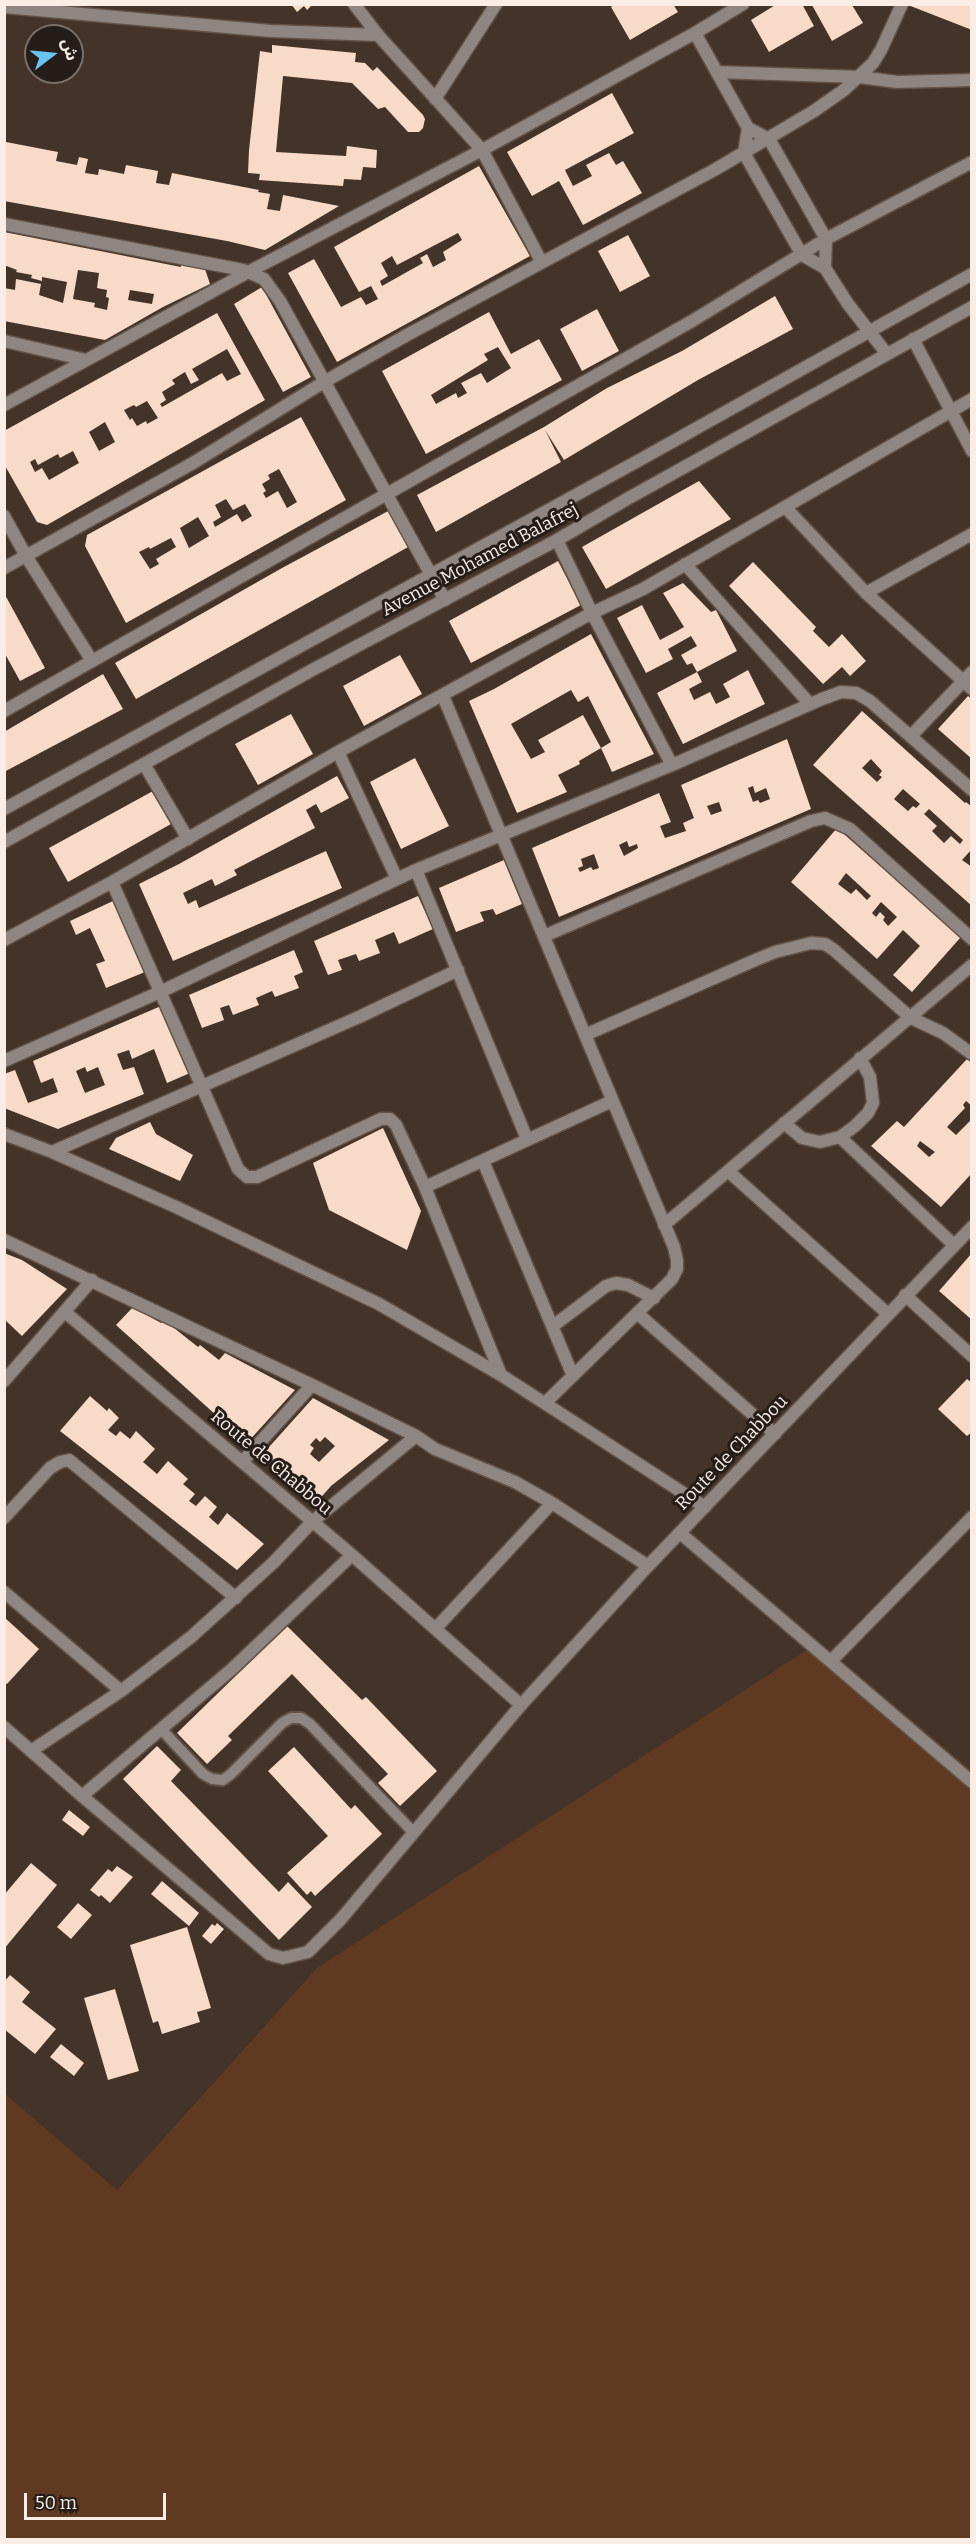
<!DOCTYPE html>
<meta charset="utf-8">
<style>
body{margin:0}
#map{position:relative;width:976px;height:2544px;overflow:hidden;background:#443328;font-family:Bitter,"Noto Sans Arabic",serif}
canvas{display:block}
.frame{position:absolute;inset:0;border:6px solid #f9ede6;pointer-events:none}
.north{position:absolute;left:24px;top:24px;width:60px;height:60px;box-sizing:border-box;background:#251d18;border:2px solid #7a706a;border-radius:50%;rotate:74deg;font-size:16px;font-weight:700;line-height:24px;text-align:center;color:#f9ede6}
.north::after{content:'';display:block;margin:auto;width:21px;height:27px;background:#69c3f1;clip-path:polygon(50% 0,100% 100%,50% 72%,0 100%)}
.scale{position:absolute;left:24px;top:2493px;width:142px;height:27px;box-sizing:border-box;border:3px solid #f9ede6;border-top:0;padding-left:8px;font-size:18px;line-height:21px;white-space:nowrap;color:#f9ede6;-webkit-text-stroke:4px #251d18;paint-order:stroke}
</style>
<div id="map">
<canvas width="976" height="2544"></canvas>
<div class="frame"></div>
<div class="north">ش</div>
<div class="scale">50 m</div>
</div>
<script>
const c = document.querySelector('canvas').getContext('2d');
c.lineJoin = 'round';
function fillPath(path, color) {
  c.fillStyle = color;
  c.fill(path, 'evenodd');
}
function shape(rows) {
  const path = new Path2D();
  for (const r of rows) {
    path.moveTo(r[0], r[1]);
    for (let i = 2; i < r.length; i += 2) path.lineTo(r[i], r[i + 1]);
  }
  return path;
}
function strokePath(path, color, width, dash) {
  c.strokeStyle = color;
  c.lineWidth = width;
  c.lineCap = dash ? 'butt' : 'round';
  c.setLineDash(dash || []);
  c.stroke(path);
}
function label(font, color, halo, rows, align = 'center') {
  c.font = font + ' Bitter,serif';
  c.lineWidth = 6;
  c.setLineDash([]);
  c.textBaseline = 'middle';
  c.strokeStyle = halo;
  c.fillStyle = color;
  for (const [text, x, y, turn = 0] of rows) {
    c.save();
    c.translate(x, y);
    c.rotate((+turn || 0) * Math.PI / 180);
    c.textAlign = isNaN(turn) ? turn : align;
    if (halo) c.strokeText(text, 0, 0);
    c.fillText(text, 0, 0);
    c.restore();
  }
}
const green = shape([
 [819,1642,971,1770,971,2539,5,2539,4,2093,117,2190,317,1968]
]);
const building = shape([
 [291,4,313,4,307,10,304,6,297,12],
 [615,4,673,4,678,12,630,40,611,7],
 [777,4,802,4,814,26,769,52,751,20],
 [972,4,972,30,908,5],
 [812,5,852,5,863,23,832,41],
 [272,45,356,53,355,62,365,63,373,71,377,67,423,115,425,119,423,128,419,132,408,132,385,107,378,109,352,83,283,76,276,152,346,156,347,146,377,150,376,168,363,167,361,180,344,179,343,186,259,180,260,174,248,173,249,150,260,51,272,53],
 [612,93,634,133,565,170,573,186,592,176,586,165,609,153,616,165,623,161,642,193,583,225,559,181,532,196,507,152],
 [6,142,58,152,56,161,77,165,79,157,88,159,85,173,98,175,99,169,124,174,126,165,158,171,156,183,169,185,172,173,259,190,258,192,270,194,267,209,280,211,283,195,339,206,265,250,227,241,4,201],
 [479,166,530,256,337,362,288,273,314,259,341,307,361,297,366,305,378,299,371,286,359,292,334,247],
 [458,233,462,240,443,252,446,260,433,267,427,254,420,258,423,263,382,286,380,281,388,276,381,263,392,256,397,265],
 [4,232,181,267,181,264,205,269,210,284,163,307,105,340,4,321,4,288,15,290,16,279,41,284,39,295,63,303,67,282,42,277,42,281,31,278,32,275,16,272,17,270,4,265],
 [78,270,99,273,97,288,107,290,106,297,109,298,107,310,94,307,95,303,73,299],
 [130,290,154,294,152,304,128,300],
 [628,235,650,276,620,292,598,251],
 [262,287,311,377,283,392,234,304],
 [775,296,793,329,698,380,564,460,545,430,561,462,436,532,417,495,544,427,607,388,682,351],
 [597,309,619,351,582,371,560,329],
 [489,312,511,354,539,339,562,380,426,454,382,371],
 [498,347,511,368,487,383,481,373,461,383,467,393,458,398,456,393,436,404,431,395,488,360,484,354],
 [217,313,265,400,47,525,37,522,4,464,4,431],
 [227,349,241,374,227,381,222,373,162,407,160,404,166,400,162,392,175,384,172,380,185,372,191,384,199,380,192,369],
 [147,401,158,418,147,424,146,421,137,426,132,418,130,420,124,410,134,405,136,407],
 [105,422,115,442,99,451,89,432],
 [73,451,79,463,49,480,42,468,35,472,30,462,35,459,38,465,58,454,60,458],
 [301,417,346,500,126,623,85,546,87,535],
 [279,469,297,502,287,508,278,491,266,498,263,493,266,491,262,484,270,479,268,475],
 [226,499,233,510,245,504,252,516,242,522,237,514,215,527,213,522,221,517,215,505],
 [198,517,209,536,189,548,180,528],
 [171,538,176,547,156,559,159,564,150,569,139,552,149,547,150,549],
 [699,481,731,519,606,589,582,547],
 [390,510,410,546,136,699,115,663,282,568],
 [558,561,581,605,471,663,449,621],
 [753,562,816,627,813,631,829,647,842,634,866,661,850,676,842,667,823,684,729,586],
 [683,583,711,612,716,610,737,651,697,672,692,663,687,665,681,655,697,646,691,636,668,649,673,659,646,673,617,618,642,605,660,640,677,631,684,627,663,593],
 [4,593,45,668,20,681,4,652],
 [591,634,654,754,612,772,601,748,579,761,580,764,558,775,567,792,517,813,469,701,494,689],
 [571,690,578,702,588,696,611,742,601,748,583,715,538,740,545,752,531,759,511,724],
 [400,655,422,694,364,726,343,686],
 [748,670,765,704,683,744,657,693,697,672,702,682,689,689,694,700,710,692,716,704,730,697,723,684],
 [103,674,123,709,4,772,4,732],
 [968,696,972,699,972,759,938,729],
 [862,711,965,803,966,802,972,807,972,849,962,860,972,867,972,906,813,765],
 [871,759,882,771,879,775,882,777,877,782,862,768],
 [903,789,920,804,916,808,913,806,908,811,894,799],
 [929,809,963,840,960,844,951,836,944,843,932,831,937,826,924,814],
 [291,714,313,754,258,785,235,744],
 [787,739,811,809,559,917,532,848,659,793,671,822,660,826,665,838,686,831,683,823,694,818,681,785],
 [753,786,755,793,766,788,770,799,760,803,758,800,753,802,748,788],
 [719,802,722,811,711,815,707,806],
 [627,841,629,847,637,844,638,848,624,856,619,845],
 [594,854,599,868,593,870,591,867,580,872,578,868,583,866,581,859],
 [415,758,449,826,401,849,370,782],
 [337,776,349,798,321,813,316,804,306,810,315,828,234,870,237,875,215,886,212,879,183,893,188,904,196,900,199,908,326,851,342,888,173,961,139,884,179,864],
 [153,791,171,824,68,882,49,848],
 [837,828,961,937,912,992,893,975,920,946,903,930,877,959,791,882],
 [846,873,871,896,867,900,856,889,851,894,838,884],
 [881,902,897,917,888,926,883,920,885,917,880,912,876,917,872,913],
 [504,860,522,904,496,915,493,909,480,912,484,921,456,932,439,888],
 [418,896,433,929,399,944,394,932,375,940,380,953,359,961,356,954,338,960,342,970,328,975,314,941],
 [113,901,145,972,106,988,96,964,105,961,90,928,76,935,70,921],
 [294,950,303,972,294,976,299,988,275,997,272,991,256,998,259,1005,233,1015,229,1005,220,1008,224,1020,202,1028,189,995],
 [161,1006,190,1073,167,1083,154,1049,132,1059,129,1050,117,1054,123,1070,134,1067,144,1094,58,1129,4,1108,4,1074,15,1070,28,1103,58,1092,53,1078,41,1083,33,1061],
 [85,1067,87,1072,98,1067,105,1085,85,1093,76,1071],
 [967,1059,972,1063,972,1106,966,1101,963,1105,965,1108,947,1127,956,1135,972,1119,972,1173,941,1207,871,1146,897,1121,904,1127],
 [920,1141,935,1152,929,1157,917,1146],
 [150,1122,156,1134,193,1155,180,1181,109,1149,116,1138],
 [383,1128,421,1211,407,1250,329,1210,313,1163],
 [4,1253,22,1260,67,1289,22,1336,4,1319],
 [972,1253,972,1320,939,1291],
 [133,1307,161,1323,164,1320,198,1347,200,1345,219,1360,225,1353,295,1390,247,1443,116,1325],
 [967,1379,972,1383,972,1432,967,1436,938,1409],
 [90,1396,107,1411,109,1408,119,1418,108,1430,116,1436,120,1431,130,1439,136,1431,155,1449,143,1462,157,1474,168,1461,188,1479,183,1484,195,1494,189,1501,196,1506,205,1496,217,1507,209,1517,218,1525,227,1513,264,1544,237,1570,60,1431],
 [313,1398,389,1440,331,1486,316,1503,289,1477,287,1480,261,1456],
 [325,1437,335,1446,319,1462,310,1454,314,1448,310,1445,316,1438,320,1442],
 [4,1617,39,1649,7,1684,4,1682],
 [287,1626,362,1700,366,1697,437,1771,400,1806,378,1783,388,1774,292,1674,228,1736,232,1740,207,1764,177,1733],
 [157,1746,181,1770,171,1781,279,1892,288,1882,312,1907,279,1940,123,1779],
 [294,1747,351,1809,355,1805,382,1834,315,1896,311,1891,307,1895,287,1873,328,1836,268,1771],
 [69,1810,90,1827,83,1836,62,1820],
 [31,1863,57,1885,4,1949,4,1895],
 [117,1866,133,1877,110,1903,101,1895,99,1897,90,1890,108,1869,112,1872],
 [162,1881,199,1913,189,1926,151,1894],
 [78,1903,92,1915,71,1939,57,1927],
 [217,1923,224,1929,211,1944,202,1936,212,1924,215,1926],
 [187,1927,211,2008,197,2012,200,2022,162,2034,158,2021,153,2023,130,1945],
 [10,1975,30,1992,22,2002,56,2029,35,2054,4,2029,4,1982],
 [115,1989,139,2071,108,2080,84,1998],
 [61,2044,84,2063,74,2076,50,2057]
]);
const service = shape([
 [162,1730,203,1774,212,1779,223,1780,231,1774,282,1723,291,1718,301,1718,310,1724,413,1832]
]);
const minor = shape([
 [354,4,378,35,482,150,541,261],
 [4,7,271,31,378,35],
 [695,33,748,128,769,139,826,239,825,268],
 [717,72,860,77,897,82,972,80],
 [435,99,496,4],
 [748,128,744,153,802,255,825,268,848,304,887,354],
 [4,224,243,270,264,279,280,301,445,600],
 [913,339,972,451],
 [4,341,86,360],
 [4,405,250,271,482,150,695,33,743,4],
 [785,507,866,593,972,689],
 [4,516,26,556,92,661],
 [557,540,592,613,672,765],
 [685,564,810,704],
 [4,568,193,463,324,382,407,335,716,169,814,111,844,90,873,63,881,50,902,4],
 [866,593,972,534],
 [443,696,674,1247,677,1260,677,1269,672,1279,545,1403],
 [4,711,692,321,826,239,972,162],
 [911,736,972,672],
 [338,752,397,879],
 [144,764,188,839],
 [416,870,527,1139],
 [112,882,238,1169,247,1177,257,1177,381,1119,390,1119,396,1125,425,1187,501,1375],
 [544,936,811,821,825,818,850,829,972,939],
 [4,940,112,882,338,752,592,613,643,589,972,399],
 [585,1035,753,961,775,952,811,943,825,944,834,950,911,1018,943,1033,972,1054],
 [4,1061,160,992,416,870,672,765,822,699,841,692,856,693,870,701,972,790],
 [784,1123,802,1138,820,1142,840,1137,855,1126,868,1113,873,1103,870,1077,860,1058],
 [4,1134,52,1152,176,1207,379,1304,501,1375,705,1507],
 [840,1137,954,1245],
 [52,1152,359,1017,458,970],
 [483,1161,573,1376],
 [728,1171,888,1314],
 [425,1187,612,1101],
 [664,1225,972,965],
 [4,1240,312,1385,416,1436,435,1449,515,1482,552,1503,648,1566],
 [905,1295,972,1356],
 [65,1312,352,1555,521,1705],
 [637,1313,775,1434],
 [553,1326,606,1286,616,1283,628,1285,654,1298],
 [4,1381,92,1280],
 [242,1462,312,1385],
 [4,1518,50,1468,60,1462,69,1460,236,1598],
 [680,1533,972,1782],
 [4,1592,121,1691],
 [436,1628,552,1503],
 [832,1660,972,1517],
 [31,1751,121,1691,191,1637,273,1563,312,1522,416,1436],
 [82,1796,232,1669,352,1555]
]);
const tertiary = shape([
 [4,809,645,457,972,274],
 [4,842,314,669,557,540,627,499,972,307],
 [4,1727,82,1796,269,1954,283,1958,308,1952,341,1919,521,1705,648,1566,972,1227]
]);
const streetNames = [
 ["Avenue Mohamed Balafrej",480,560,-28],
 ["Route de Chabbou",732,1453,-46],
 ["Route de Chabbou",271,1463,40]
];
fillPath(green, '#5f3921');
fillPath(building, '#f8dac8');
strokePath(service, '#615146', 14);
strokePath(minor, '#615146', 15);
strokePath(tertiary, '#615146', 15);
strokePath(service, '#908681', 10);
strokePath(minor, '#908681', 12);
strokePath(tertiary, '#908681', 12);
label('18px', '#f9ede6', '#251d18', streetNames);
</script>
